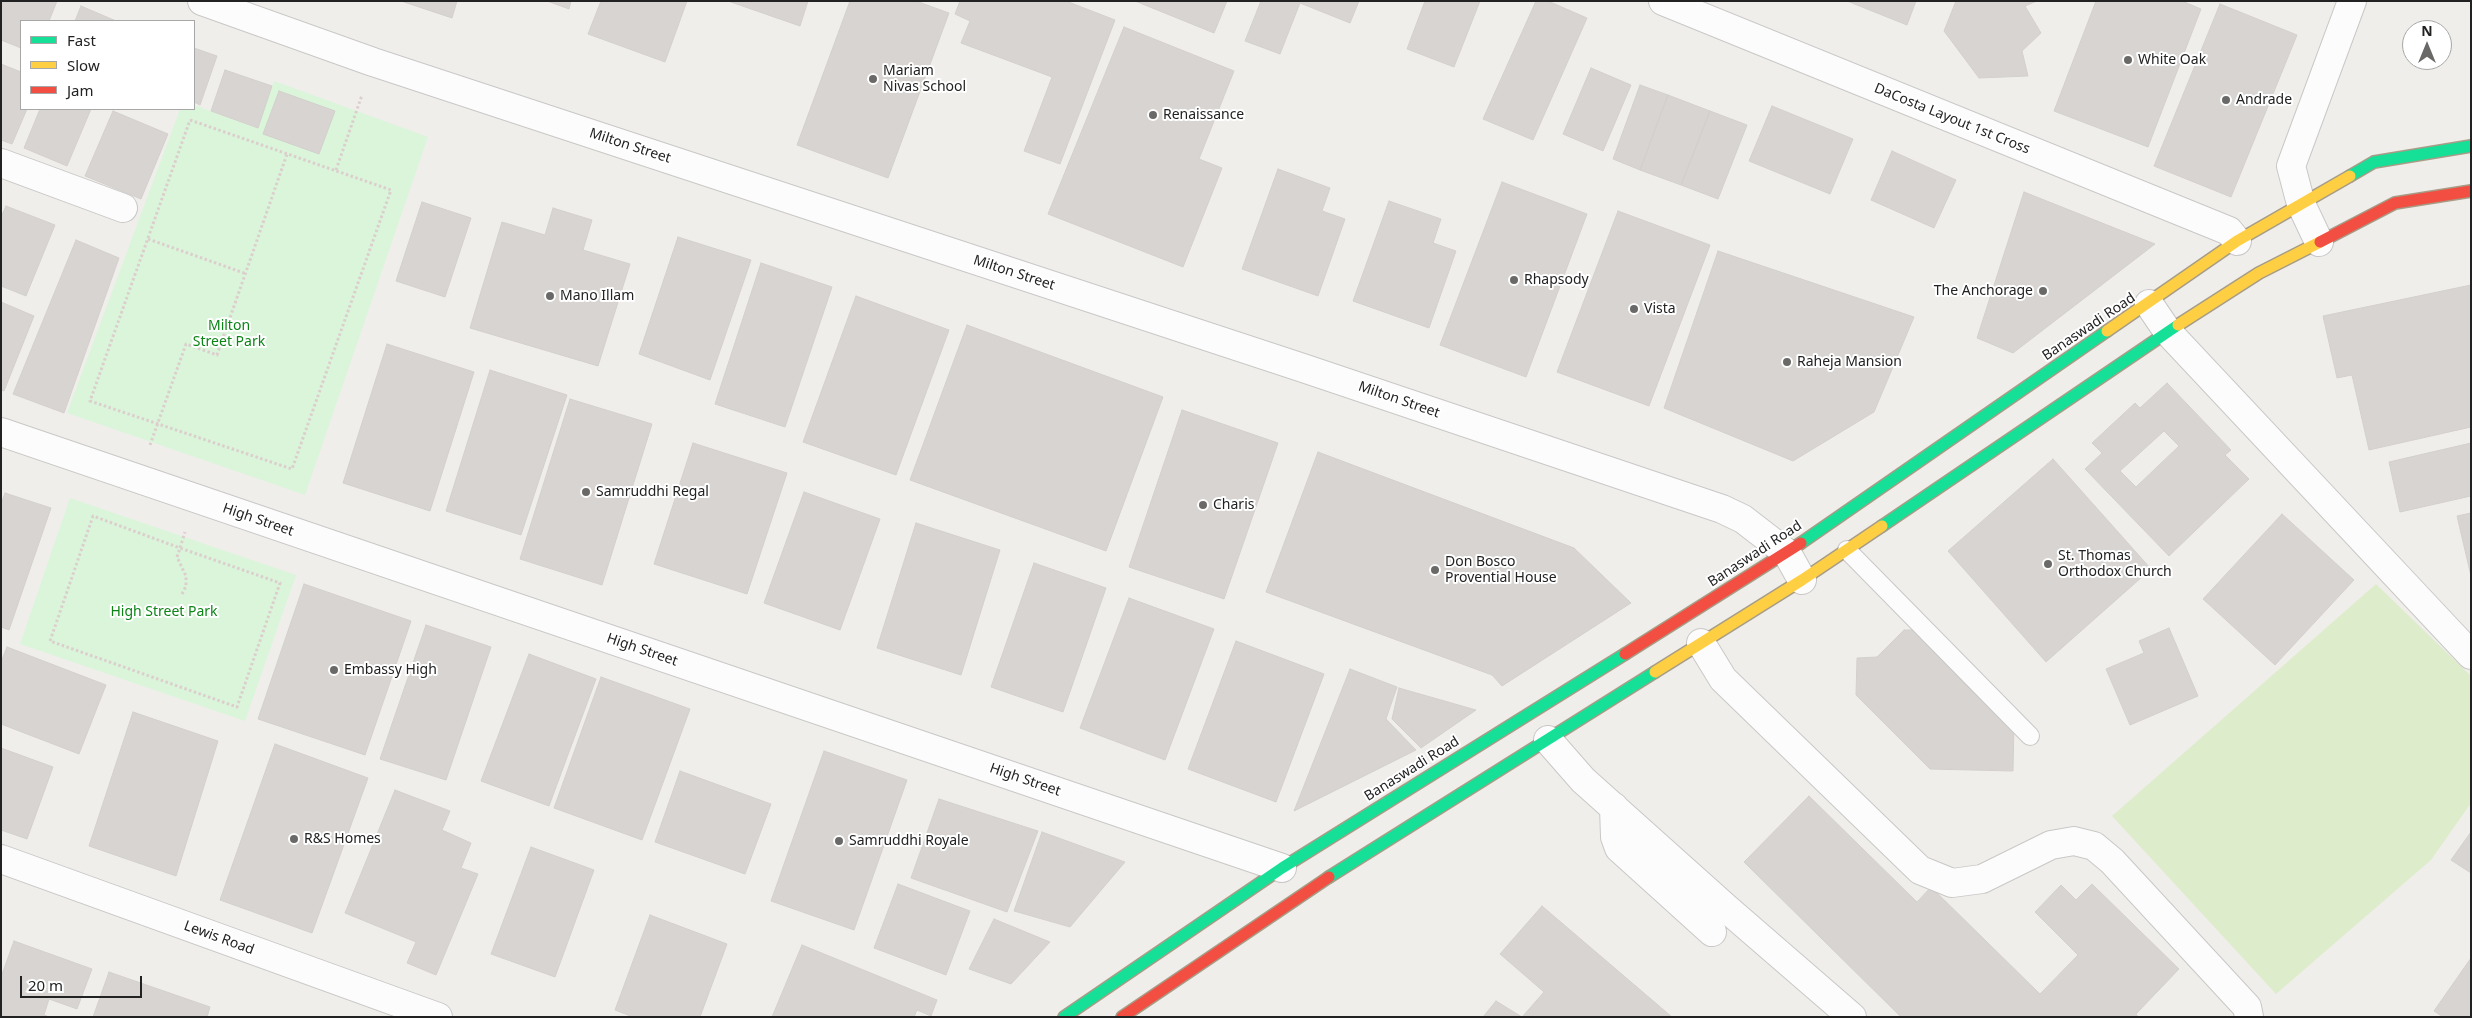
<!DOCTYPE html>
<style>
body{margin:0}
#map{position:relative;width:2472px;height:1018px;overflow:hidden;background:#f0eeeb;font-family:"Noto Sans",sans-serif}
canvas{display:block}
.frame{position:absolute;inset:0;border:2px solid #222;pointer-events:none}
.legend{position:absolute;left:20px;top:20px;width:175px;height:90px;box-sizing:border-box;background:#fff;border:1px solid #a7a7a7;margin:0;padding:6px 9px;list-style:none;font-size:15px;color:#222}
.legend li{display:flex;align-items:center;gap:10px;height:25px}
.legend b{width:25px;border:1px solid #a7a7a7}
.north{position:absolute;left:2402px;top:20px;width:50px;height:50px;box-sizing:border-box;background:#fff;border:1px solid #a7a7a7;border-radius:50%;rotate:0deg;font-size:14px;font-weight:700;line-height:20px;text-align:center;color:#222}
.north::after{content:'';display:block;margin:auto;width:18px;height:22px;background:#6a6968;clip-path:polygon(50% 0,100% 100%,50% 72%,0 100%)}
.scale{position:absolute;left:20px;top:976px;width:122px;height:22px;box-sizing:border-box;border:2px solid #222;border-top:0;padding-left:6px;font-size:15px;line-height:18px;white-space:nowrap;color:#222;-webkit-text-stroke:4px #fff;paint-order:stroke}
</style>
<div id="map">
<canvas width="2472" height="1018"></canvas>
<div class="frame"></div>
<ul class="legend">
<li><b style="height:6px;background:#16e098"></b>Fast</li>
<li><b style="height:6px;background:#ffcf43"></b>Slow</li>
<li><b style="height:6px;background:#f24e42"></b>Jam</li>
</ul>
<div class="north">N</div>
<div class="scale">20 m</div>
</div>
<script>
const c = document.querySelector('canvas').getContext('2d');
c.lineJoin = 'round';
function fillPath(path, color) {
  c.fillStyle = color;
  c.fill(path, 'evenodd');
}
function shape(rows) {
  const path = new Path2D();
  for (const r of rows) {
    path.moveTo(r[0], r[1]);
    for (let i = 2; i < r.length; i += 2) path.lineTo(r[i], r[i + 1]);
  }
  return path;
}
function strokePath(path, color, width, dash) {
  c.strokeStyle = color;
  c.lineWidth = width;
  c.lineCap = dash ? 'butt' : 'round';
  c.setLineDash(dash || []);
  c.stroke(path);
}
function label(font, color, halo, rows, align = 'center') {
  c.font = font + ' "Noto Sans",sans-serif';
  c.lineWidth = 4;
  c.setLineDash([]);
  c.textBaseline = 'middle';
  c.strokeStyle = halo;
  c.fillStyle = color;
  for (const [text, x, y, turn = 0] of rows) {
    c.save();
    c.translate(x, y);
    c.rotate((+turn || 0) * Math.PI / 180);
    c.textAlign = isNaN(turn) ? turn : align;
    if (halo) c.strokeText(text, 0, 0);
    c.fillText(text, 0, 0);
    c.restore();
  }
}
const grass = shape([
 [2376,584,2471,676,2471,803,2431,860,2276,994,2112,816]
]);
const park = shape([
 [274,81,428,137,305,495,67,413,180,109,194,109,194,105,257,128],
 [70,498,296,575,245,721,20,644]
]);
const building = shape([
 [1,1,57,1,49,21,21,21,21,48,1,40,1,1],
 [401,1,457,1,452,18,401,1],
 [547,1,571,1,569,9,547,1],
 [601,1,687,1,665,62,588,34,601,1],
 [728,1,808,1,800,26,728,1],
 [850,1,916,1,949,13,888,178,797,145,850,1],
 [960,1,1066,1,1115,20,1060,164,1024,151,1052,77,961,43,970,21,955,14,960,1],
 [1135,1,1227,1,1214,33,1135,1],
 [1261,1,1359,1,1350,23,1300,3,1280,54,1245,41,1261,1],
 [1425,1,1480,1,1454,67,1407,49,1425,1],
 [1536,1,1548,1,1587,18,1533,140,1483,119,1536,1],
 [1847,1,1916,1,1907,25,1847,1],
 [1956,1,2037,1,2025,6,2041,33,2022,51,2028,76,1979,78,1944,31,1956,1],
 [2096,1,2182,1,2201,9,2148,147,2054,111,2096,1],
 [2220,4,2297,35,2231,197,2154,166,2220,4],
 [81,6,116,21,75,21,81,6],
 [1124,27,1234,71,1199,159,1222,168,1183,267,1048,214,1124,27],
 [194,48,217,56,200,105,194,102,194,48],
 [1,64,21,72,21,109,27,109,12,144,1,140,1,64],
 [1591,68,1631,85,1603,151,1563,134,1591,68],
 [225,70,272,86,258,128,211,111,225,70],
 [1640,85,1668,95,1640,170,1613,159,1640,85],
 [279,91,335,111,319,154,263,134,279,91],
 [1668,95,1710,111,1681,185,1640,170,1668,95],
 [1772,106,1853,139,1830,194,1749,161,1772,106],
 [40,109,91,109,67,166,24,148,40,109],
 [113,111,168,134,141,199,85,176,113,111],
 [1710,111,1747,125,1718,199,1681,185,1710,111],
 [1892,151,1956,180,1934,228,1871,200,1892,151],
 [1278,169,1330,188,1322,211,1345,219,1318,296,1242,269,1278,169],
 [1502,182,1587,214,1526,377,1440,345,1502,182],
 [2024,192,2155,244,2013,353,1977,338,2024,192],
 [1389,201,1441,219,1433,243,1456,251,1429,328,1353,301,1389,201],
 [422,202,471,218,445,297,396,281,422,202],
 [6,206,55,225,26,296,1,286,1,217,6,206],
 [553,208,592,220,583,250,630,264,598,366,470,328,502,222,545,235,553,208],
 [1618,211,1710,245,1649,406,1557,372,1618,211],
 [678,237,751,260,710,380,639,354,678,237],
 [76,240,119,258,64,413,13,394,76,240],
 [1718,251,1914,317,1874,412,1793,461,1664,408,1718,251],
 [761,263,832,287,785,427,715,404,761,263],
 [2471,285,2471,427,2369,450,2352,375,2337,378,2323,316,2471,285],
 [856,296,949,330,896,475,803,442,856,296],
 [1,302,34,316,4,391,1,390,1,302],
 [967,325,1163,397,1106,551,910,480,967,325],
 [387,344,474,372,430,511,343,483,387,344],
 [490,370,567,395,521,535,446,511,490,370],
 [2167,383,2231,450,2225,455,2249,479,2169,556,2085,469,2102,453,2092,443,2135,403,2140,408,2167,383],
 [2164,431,2179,446,2136,487,2120,471,2164,431],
 [570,399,652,424,602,585,520,559,570,399],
 [1182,410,1278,443,1224,599,1129,567,1182,410],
 [693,443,787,473,747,594,654,564,693,443],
 [2471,443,2471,496,2400,512,2389,462,2471,443],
 [1318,452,1574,548,1631,603,1502,686,1492,675,1266,592,1318,452],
 [2053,459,2151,569,2046,662,1948,551,2053,459],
 [804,492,880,519,840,630,764,603,804,492],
 [5,493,51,508,9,630,1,627,1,504,5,493],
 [2471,513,2471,576,2457,516,2471,513],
 [2282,514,2354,580,2275,665,2203,599,2282,514],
 [916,523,1000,550,961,675,877,648,916,523],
 [1034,563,1106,588,1063,712,991,687,1034,563],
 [304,584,411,621,365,755,258,719,304,584],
 [1129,598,1214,629,1165,760,1080,728,1129,598],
 [426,625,491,647,446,780,380,759,426,625],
 [2169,628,2198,696,2130,725,2106,669,2144,653,2139,641,2169,628],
 [1904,630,1922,630,2014,724,2013,771,1930,769,1856,695,1857,658,1877,657,1904,630],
 [1236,641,1324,674,1276,802,1188,769,1236,641],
 [7,647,106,685,79,754,1,724,1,662,7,647],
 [529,654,596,679,549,806,481,781,529,654],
 [1350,669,1397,687,1386,719,1416,750,1294,811,1350,669],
 [601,677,690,709,642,840,554,808,601,677],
 [1399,688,1476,710,1421,748,1392,719,1399,688],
 [133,712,218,741,176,876,89,846,133,712],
 [275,744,368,778,312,933,220,900,275,744],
 [1,748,53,767,27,839,1,830,1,748],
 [824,751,907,780,854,930,771,901,824,751],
 [680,771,771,804,745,874,655,842,680,771],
 [395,790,450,811,442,830,471,843,461,868,478,874,436,975,407,963,416,942,345,913,395,790],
 [1809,796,1917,902,1931,887,2040,994,2078,955,2035,912,2061,885,2076,900,2092,884,2179,969,2136,1014,2138,1017,1901,1017,1744,862,1809,796],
 [939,799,1038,831,1007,912,911,878,939,799],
 [1042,832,1125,862,1070,927,1014,911,1042,832],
 [2471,832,2471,873,2451,860,2471,832],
 [531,847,594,870,555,977,491,954,531,847],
 [898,884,970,911,946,975,874,948,898,884],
 [1542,906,1672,1017,1522,1017,1544,992,1500,954,1542,906],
 [650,915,727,944,700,1017,633,1017,615,1010,650,915],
 [994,919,1050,942,1011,984,969,969,994,919],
 [14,941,92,969,77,1009,49,999,44,1015,49,1017,1,1017,1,977,14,941],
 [802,945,937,1000,931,1016,917,1010,914,1017,772,1017,802,945],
 [2471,958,2471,1017,2443,1017,2434,1011,2471,958],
 [109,972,210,1007,207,1017,93,1017,109,972],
 [1496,1001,1522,1017,1483,1017,1496,1001]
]);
const path = shape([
 [190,120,391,190,292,469,90,401,190,120],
 [336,170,362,95],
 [148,239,244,273],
 [150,445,186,344,217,355,287,154],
 [182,594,186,586,186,576,177,557,180,548,280,583,237,707,50,641,93,516,180,548,185,532]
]);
const lane = shape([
 [1847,550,2030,736]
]);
const street = shape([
 [202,1,373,62,1303,368,1722,509,1743,519,1787,553,1802,580],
 [1663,1,2229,231,2237,241],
 [1,163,123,208],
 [2319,242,2301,204,2291,166,2352,1],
 [2149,304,2168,332,2471,655],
 [1,432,1282,868],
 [1701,643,1723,679,1920,870,1952,883,1982,879,2051,845,2074,841,2094,846,2112,861,2247,1007,2249,1017],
 [1548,740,1583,780,1726,908,1852,1017],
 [1614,807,1615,837,1619,848,1712,932],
 [1,859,438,1017]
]);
const fast = shape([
 [2350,176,2374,162,2471,146],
 [1882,526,2178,325],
 [1801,543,2107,331],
 [1329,877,1655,672],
 [1064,1017,1282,868,1625,654]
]);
const slow = shape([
 [2178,325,2259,273,2320,242],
 [2107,331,2237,241,2350,176],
 [1655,672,1802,580,1882,526]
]);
const jam = shape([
 [2320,242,2395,203,2471,191],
 [1625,654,1801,543],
 [1122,1017,1329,877]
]);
const markers = [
 [2128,60,5,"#6a6968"],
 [873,79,5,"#6a6968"],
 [2226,100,5,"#6a6968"],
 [1153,115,5,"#6a6968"],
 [1514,280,5,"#6a6968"],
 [2043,291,5,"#6a6968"],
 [550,296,5,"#6a6968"],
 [1634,309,5,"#6a6968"],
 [1787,362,5,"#6a6968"],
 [586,492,5,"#6a6968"],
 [1203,505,5,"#6a6968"],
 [2048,564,5,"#6a6968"],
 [1435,570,5,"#6a6968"],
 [334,670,5,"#6a6968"],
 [294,839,5,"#6a6968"],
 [839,841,5,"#6a6968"]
];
const poiNames = [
 ["White Oak",2138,60],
 ["Mariam",883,71],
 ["Nivas School",883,87],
 ["Andrade",2236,100],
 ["Renaissance",1163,115],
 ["Rhapsody",1524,280],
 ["The Anchorage",2033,291,"right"],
 ["Mano Illam",560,296],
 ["Vista",1644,309],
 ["Raheja Mansion",1797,362],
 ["Samruddhi Regal",596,492],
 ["Charis",1213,505],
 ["St. Thomas",2058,556],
 ["Orthodox Church",2058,572],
 ["Don Bosco",1445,562],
 ["Provential House",1445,578],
 ["Embassy High",344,670],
 ["R&S Homes",304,839],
 ["Samruddhi Royale",849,841]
];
const streetNames = [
 ["DaCosta Layout 1st Cross",1952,119,22],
 ["Milton Street",630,146,18],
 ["Milton Street",1014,273,18],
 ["Banaswadi Road",2089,327,-34],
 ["Milton Street",1399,400,19],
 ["High Street",258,520,19],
 ["Banaswadi Road",1755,554,-33],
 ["High Street",642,650,19],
 ["Banaswadi Road",1412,769,-32],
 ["High Street",1025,780,19],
 ["Lewis Road",219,938,20]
];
const parkNames = [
 ["Milton",229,326],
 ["Street Park",229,342],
 ["High Street Park",164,612]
];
fillPath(grass, '#ddeccb');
fillPath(park, '#daf5da');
fillPath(building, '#d7d4d2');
strokePath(building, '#d3d0cc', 1);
strokePath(lane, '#c9c8c7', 20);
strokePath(street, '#c9c8c7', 30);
strokePath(fast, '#a79c86', 14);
strokePath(slow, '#a79c86', 14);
strokePath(jam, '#a79c86', 14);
strokePath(path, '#dccecd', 3, [2.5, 2.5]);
strokePath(lane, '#fdfcfc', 18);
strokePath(street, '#fdfcfc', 28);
strokePath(fast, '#16e098', 11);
strokePath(slow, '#ffcf43', 11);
strokePath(jam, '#f24e42', 11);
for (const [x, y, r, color] of markers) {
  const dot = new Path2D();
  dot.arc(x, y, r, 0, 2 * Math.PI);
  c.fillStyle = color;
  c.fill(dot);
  strokePath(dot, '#fff', 2);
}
label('14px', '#222', '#fff', poiNames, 'left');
label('14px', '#222', '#fff', streetNames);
label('14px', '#0c8416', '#fff', parkNames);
</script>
